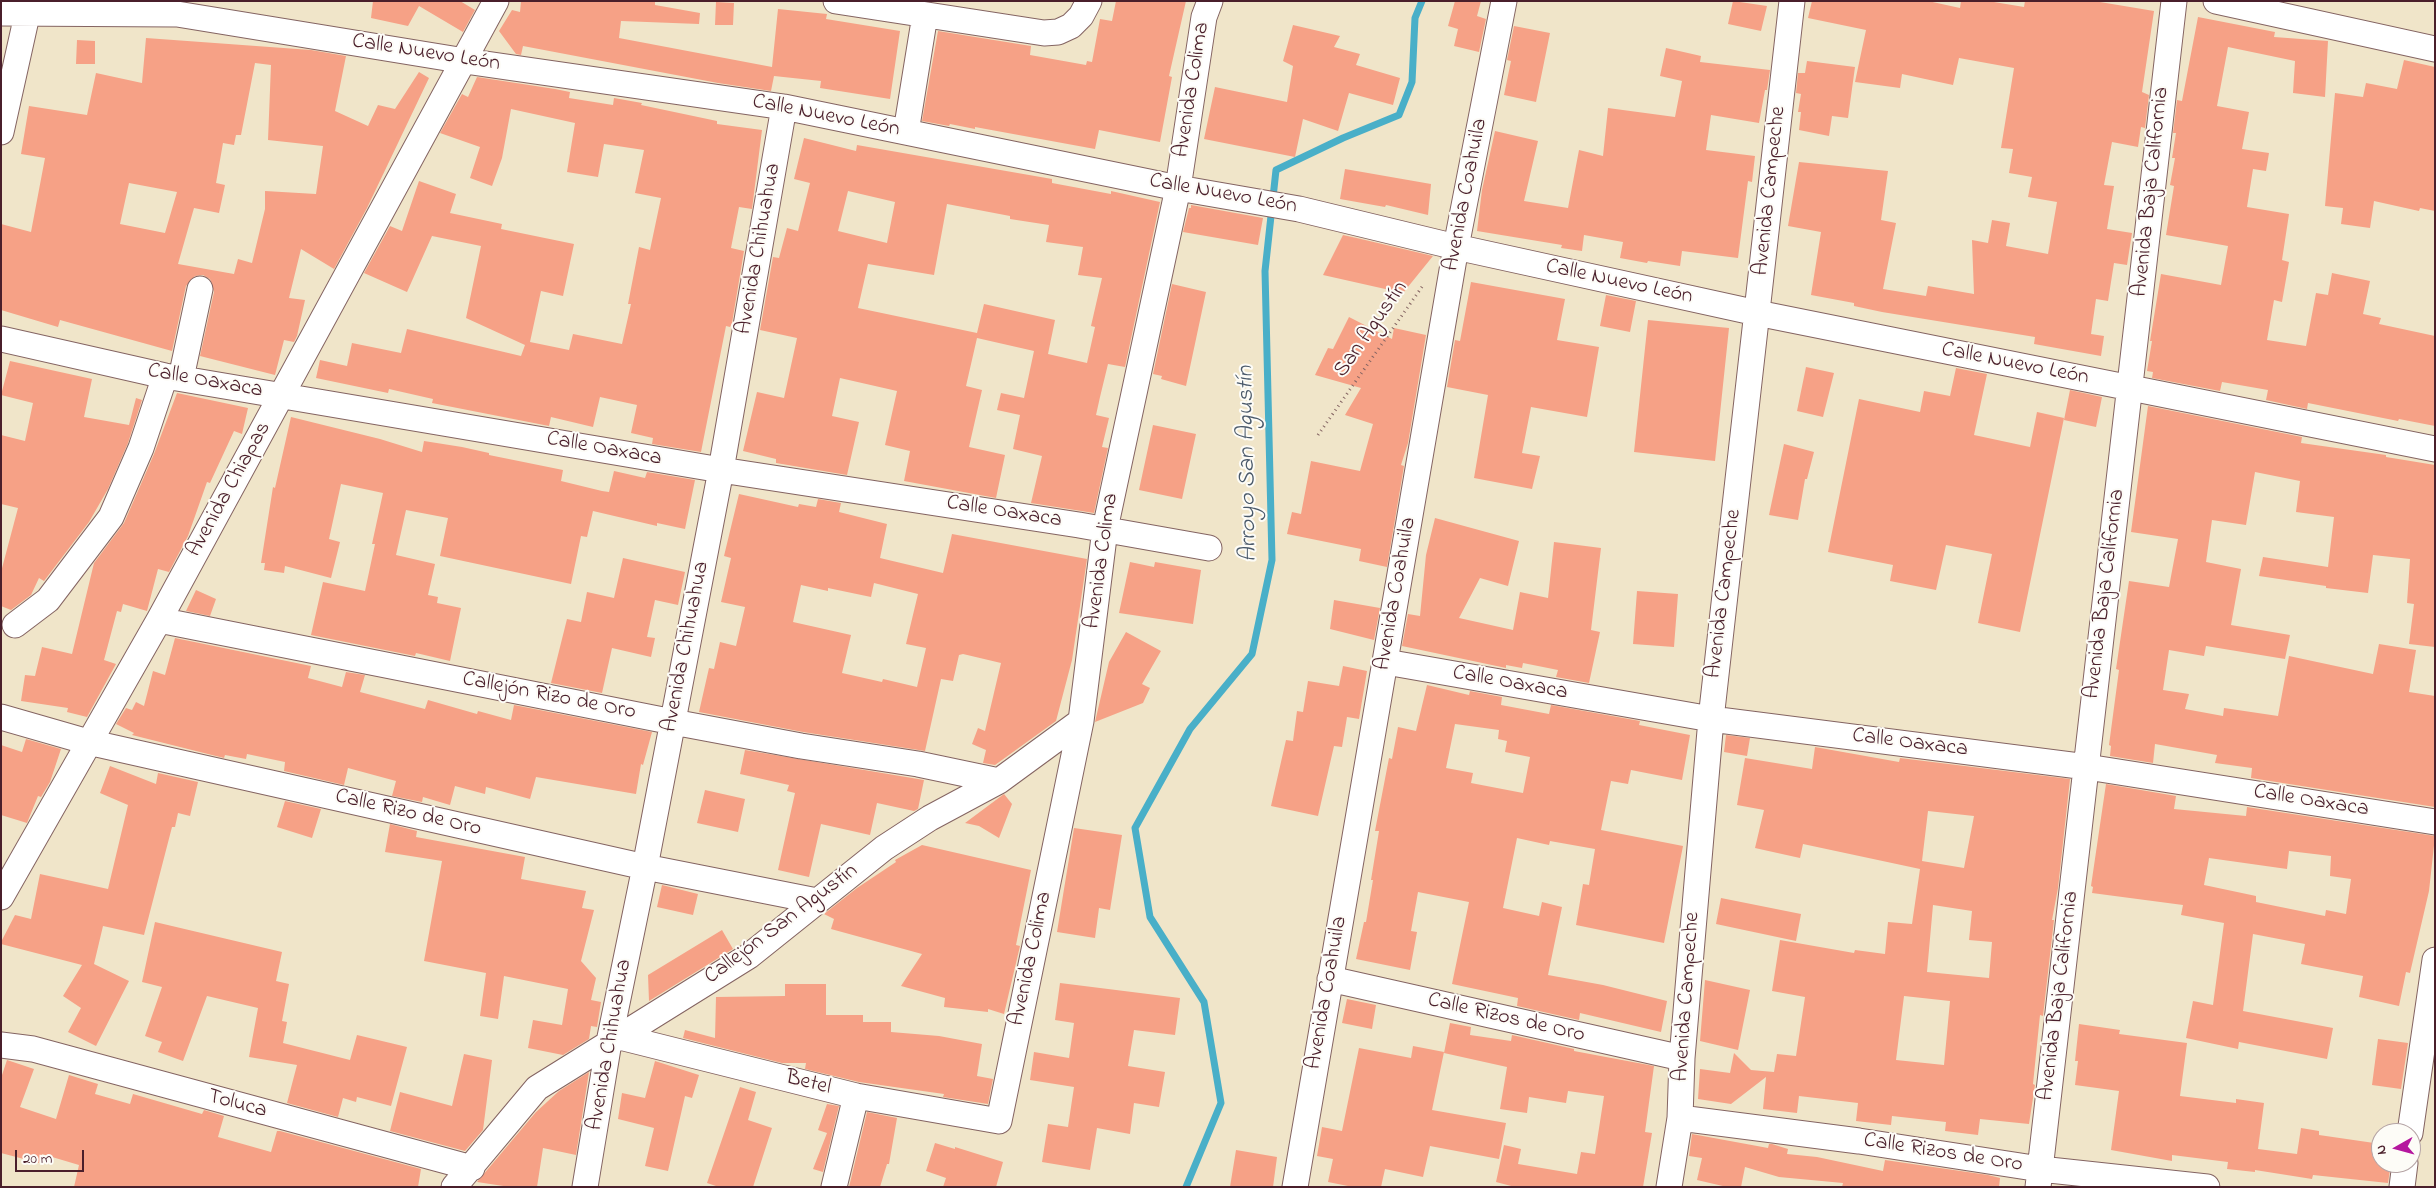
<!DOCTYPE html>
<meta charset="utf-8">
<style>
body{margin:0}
#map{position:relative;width:2436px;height:1188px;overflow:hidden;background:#f0e5c9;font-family:"Indie Flower",sans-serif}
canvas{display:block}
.frame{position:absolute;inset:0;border:2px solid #4a1f2b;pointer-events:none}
.north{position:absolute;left:2371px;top:1123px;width:50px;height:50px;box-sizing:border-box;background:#fdfcf7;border:1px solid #b5a4a5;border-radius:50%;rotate:263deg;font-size:14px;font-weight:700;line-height:20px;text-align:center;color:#4a1f2b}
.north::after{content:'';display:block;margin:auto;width:18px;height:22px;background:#b5179e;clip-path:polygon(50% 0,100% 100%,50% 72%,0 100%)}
.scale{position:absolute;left:15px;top:1150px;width:69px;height:22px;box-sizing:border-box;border:2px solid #4a1f2b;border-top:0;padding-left:6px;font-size:15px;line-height:18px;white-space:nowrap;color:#4a1f2b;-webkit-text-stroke:4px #fdfcf7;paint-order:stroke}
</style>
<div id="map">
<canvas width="2436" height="1188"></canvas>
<div class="frame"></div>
<div class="north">N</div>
<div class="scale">20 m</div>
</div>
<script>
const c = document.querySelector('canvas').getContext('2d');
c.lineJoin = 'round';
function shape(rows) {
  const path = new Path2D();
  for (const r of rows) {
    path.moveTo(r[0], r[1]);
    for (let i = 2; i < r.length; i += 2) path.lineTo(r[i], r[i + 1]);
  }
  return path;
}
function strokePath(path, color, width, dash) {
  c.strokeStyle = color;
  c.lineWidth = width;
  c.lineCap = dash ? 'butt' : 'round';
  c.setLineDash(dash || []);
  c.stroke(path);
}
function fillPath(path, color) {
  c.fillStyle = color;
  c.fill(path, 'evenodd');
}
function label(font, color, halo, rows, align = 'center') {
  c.font = font + ' "Indie Flower",sans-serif';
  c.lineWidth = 4;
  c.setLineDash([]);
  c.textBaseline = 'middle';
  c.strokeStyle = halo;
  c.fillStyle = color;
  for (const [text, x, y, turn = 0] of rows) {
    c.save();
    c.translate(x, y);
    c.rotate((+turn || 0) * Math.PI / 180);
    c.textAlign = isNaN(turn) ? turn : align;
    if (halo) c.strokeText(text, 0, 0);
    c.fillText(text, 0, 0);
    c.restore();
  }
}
const stream = shape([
 [1186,1187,1221,1103,1204,1002,1150,917,1135,828,1190,729,1252,654,1272,560,1265,271,1276,170,1343,138,1399,115,1412,82,1415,18,1422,1]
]);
const building = shape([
 [373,1,460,1,475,10,463,32,419,6,408,26,371,18],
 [521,1,655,1,655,5,700,13,699,24,621,21,619,38,772,67,778,9,827,14,826,19,900,31,890,99,820,88,821,81,774,76,771,91,718,83,523,46,521,55,516,54,499,31,512,10,520,12],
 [1116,1,1186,1,1169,76,1172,77,1160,142,1099,130,1095,149,975,127,975,129,950,124,949,126,922,121,938,31,1031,46,1030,55,1086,65,1087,61,1092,62,1100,19,1112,21],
 [1455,1,1481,1,1477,16,1486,19,1479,52,1454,46,1458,29,1448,26],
 [1733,1,1767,6,1761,31,1728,24],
 [1812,1,1928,1,1960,8,1961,1,1988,1,2024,7,2025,1,2094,1,2154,11,2142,92,2149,95,2145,128,2141,127,2138,147,2112,142,2104,185,2114,186,2107,229,2132,233,2127,265,2114,263,2108,301,2096,299,2091,334,2104,336,2101,356,2034,344,2035,337,1882,312,1854,306,1854,303,1811,295,1821,232,1788,226,1799,162,1888,171,1881,220,1896,223,1883,289,1926,296,1928,286,1974,294,1972,240,1988,243,1992,220,2010,223,2006,246,2048,254,2057,202,2028,197,2032,177,2009,173,2013,149,2001,148,2014,68,1959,58,1953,85,1902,74,1900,88,1855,82,1866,30,1808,18],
 [716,2,734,3,733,25,715,25],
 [2198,17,2275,32,2274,37,2328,41,2325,97,2293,93,2295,61,2228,47,2217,106,2249,112,2242,149,2269,153,2266,171,2253,169,2247,207,2289,214,2282,260,2289,262,2282,302,2274,300,2267,340,2306,346,2316,293,2328,295,2332,273,2370,281,2363,314,2381,318,2379,324,2435,336,2435,426,2399,419,2398,421,2308,403,2307,409,2266,400,2268,390,2222,382,2220,391,2152,378,2153,372,2147,371,2152,341,2150,341,2161,274,2221,285,2228,246,2166,235,2174,186,2170,185,2175,158,2172,158,2176,133,2173,133,2177,100,2182,101],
 [1293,25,1340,36,1334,47,1360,54,1356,65,1400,78,1393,105,1349,93,1338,131,1303,119,1295,157,1204,139,1215,87,1287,102,1293,66,1283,61],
 [1514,26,1550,33,1536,102,1504,95,1511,61,1507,60],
 [146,38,311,50,346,56,335,111,368,126,378,105,395,109,419,72,429,78,367,208,334,269,301,249,289,298,305,300,297,336,294,342,284,340,275,375,200,356,214,292,210,279,203,275,195,276,186,286,172,351,60,320,58,327,1,310,1,224,31,232,45,158,21,154,29,106,87,115,96,73,142,83],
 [255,63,271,65,268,140,323,146,316,194,265,191,265,209,252,263,238,259,234,274,178,264,194,208,219,213,225,185,216,183,223,143,234,145,236,135,241,135],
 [129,183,177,192,165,233,120,224],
 [77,40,95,41,95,64,76,64],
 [1666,48,1701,56,1700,62,1770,70,1767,90,1765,90,1759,123,1711,115,1706,150,1755,156,1752,182,1748,181,1738,258,1682,251,1680,266,1648,261,1647,263,1620,258,1623,242,1584,235,1582,251,1561,248,1562,245,1477,231,1482,190,1495,131,1538,141,1524,201,1568,208,1579,150,1603,156,1608,108,1675,117,1682,81,1660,76],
 [2404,60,2435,67,2435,211,2420,208,2419,211,2374,201,2370,228,2341,224,2343,208,2325,206,2335,93,2363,97,2366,83,2397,89],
 [1807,61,1855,67,1848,118,1832,116,1829,136,1799,130,1801,112,1798,112,1801,94,1796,93,1798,73,1805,73],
 [477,77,555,89,570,92,569,98,613,105,614,98,642,103,641,105,717,121,717,124,762,130,752,209,739,207,731,248,744,251,732,323,730,327,726,326,701,452,652,444,653,438,631,433,637,405,600,397,593,427,551,417,549,426,432,403,433,399,389,389,388,393,316,378,320,360,347,366,352,343,401,353,407,329,521,356,525,345,466,318,481,246,432,236,407,292,364,273,390,226,402,231,419,181,456,194,450,213,502,224,501,229,574,244,563,296,541,291,530,342,569,350,573,334,622,344,631,304,628,304,639,247,650,250,661,198,635,193,644,150,604,144,598,177,567,172,575,123,511,109,502,158,492,186,470,178,480,147,440,133,462,94,468,97],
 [804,138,856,151,857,145,1052,179,1052,183,1111,194,1111,191,1160,202,1125,367,1108,364,1100,397,1096,415,1109,418,1102,447,1108,448,1094,513,1031,503,1042,456,1013,449,1020,415,997,410,1001,393,1024,398,1034,351,977,338,966,386,982,390,969,447,1005,455,996,498,904,481,910,451,885,445,897,391,840,378,832,416,859,422,847,475,776,463,776,459,743,451,757,392,784,398,797,338,760,330,773,257,779,258,787,228,798,231,810,183,794,179],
 [848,191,895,202,887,243,838,231],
 [947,204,1010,216,1010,219,1049,225,1046,242,1083,247,1078,275,1102,278,1091,326,1095,327,1087,363,1048,354,1055,320,984,304,977,333,858,308,868,264,934,275],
 [1345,169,1431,184,1428,215,1386,205,1385,207,1340,199],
 [1191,205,1263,218,1258,245,1183,232,1189,208,1191,208],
 [1343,235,1361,239,1433,256,1403,293,1323,275],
 [1471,282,1565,299,1557,340,1599,347,1587,417,1531,407,1522,453,1540,456,1532,489,1474,478,1488,395,1447,387,1455,340,1460,341],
 [1172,284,1206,292,1186,386,1161,379,1162,376,1153,374],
 [1606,295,1636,301,1630,332,1600,326],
 [1349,317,1392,339,1394,328,1426,335,1408,443,1401,465,1404,466,1387,567,1359,561,1361,549,1287,534,1292,512,1301,514,1311,461,1360,471,1373,424,1345,415,1361,388,1315,375,1328,348,1333,349],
 [1648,320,1729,328,1715,461,1634,452],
 [10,361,92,379,84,417,129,425,136,398,142,400,128,443,108,489,89,522,44,581,39,578,31,595,11,610,1,606,1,572,18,508,1,504,1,435,25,441,33,403,1,395],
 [1806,367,1834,373,1823,417,1797,411],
 [1956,368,1987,374,1974,435,2030,447,2037,412,2064,418,2020,632,1978,623,1992,554,1946,545,1936,590,1890,581,1893,565,1828,552,1859,399,1920,412,1924,391,1950,396],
 [2070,390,2102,397,2096,427,2064,420],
 [177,393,248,408,242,434,234,431,210,483,207,482,188,536,169,572,158,569,147,611,123,604,121,612,117,611,104,660,116,664,87,717,67,712,68,708,21,701,25,675,35,676,42,647,72,654,94,563,124,523,154,454],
 [2148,406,2302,437,2301,443,2386,455,2386,457,2435,465,2435,647,2409,644,2414,604,2407,603,2410,559,2373,555,2368,593,2326,588,2326,586,2259,576,2263,557,2328,567,2334,517,2296,512,2300,481,2255,472,2246,525,2212,520,2206,562,2241,569,2231,625,2290,635,2285,659,2206,646,2204,656,2169,650,2163,690,2189,694,2185,709,2223,716,2224,708,2278,716,2289,656,2373,674,2379,644,2416,650,2409,692,2435,696,2435,807,2251,778,2252,768,2215,763,2217,755,2155,744,2153,763,2110,756,2111,746,2109,745,2119,670,2116,669,2129,581,2169,587,2178,539,2131,532],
 [291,417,380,439,422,452,424,441,462,447,489,453,489,455,563,470,561,481,602,491,609,492,614,471,645,478,647,472,695,480,685,529,657,523,657,526,593,511,587,537,581,536,571,584,440,556,448,518,406,510,396,555,435,564,428,595,438,597,437,603,461,608,450,661,416,653,415,656,311,635,323,582,365,591,375,544,372,544,383,493,341,484,329,539,340,542,331,578,285,566,284,573,264,570,265,563,261,563,273,487,275,488],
 [1153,425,1196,434,1182,499,1139,490],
 [1784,444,1814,452,1807,479,1805,479,1798,520,1769,515],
 [739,494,798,507,799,504,816,507,818,499,841,503,839,512,887,524,880,558,943,573,952,534,1087,559,1072,660,1056,721,995,765,983,763,986,750,972,744,978,728,985,731,1001,663,963,654,959,655,953,681,941,679,925,751,803,732,699,712,709,668,714,669,720,642,736,646,745,607,721,602,731,558,724,556],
 [874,583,918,594,906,644,926,648,917,687,883,679,882,682,842,673,851,635,793,622,801,585,828,591,828,588,871,597],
 [1435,518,1519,541,1508,586,1480,578,1459,618,1513,630,1520,592,1548,598,1554,542,1601,548,1591,630,1600,632,1589,683,1556,677,1558,670,1523,663,1522,668,1506,665,1506,668,1402,646,1408,614,1420,616,1426,555],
 [623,558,685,572,678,605,655,600,647,637,655,638,651,657,612,648,602,693,551,683,567,619,581,622,587,592,614,598],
 [1130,562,1154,567,1155,562,1201,570,1193,624,1119,613],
 [196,590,216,599,210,616,186,611],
 [1637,591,1678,594,1674,647,1633,644],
 [1334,600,1380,608,1374,640,1330,629],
 [1126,632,1161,651,1142,684,1150,688,1143,703,1095,722,1109,662],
 [175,638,311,666,308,678,342,687,346,672,365,675,360,692,425,709,428,700,477,714,478,711,511,720,514,705,652,732,643,765,641,764,636,794,536,777,530,799,486,787,485,794,455,786,450,805,423,797,422,802,392,796,396,781,348,768,344,785,284,771,285,762,247,754,246,759,225,755,224,758,132,735,134,733,116,724,126,708,132,710,136,702,144,706,153,671,165,675],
 [1343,666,1367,671,1359,719,1347,717,1342,747,1334,746,1318,816,1271,806,1286,740,1293,741,1297,711,1303,712,1308,681,1339,686],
 [1427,685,1469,695,1470,691,1502,697,1501,705,1549,714,1551,705,1640,721,1639,725,1690,735,1682,780,1631,770,1628,784,1611,781,1601,830,1683,846,1664,943,1576,925,1583,884,1589,885,1595,849,1550,841,1549,845,1517,838,1503,908,1539,916,1542,902,1562,907,1548,975,1603,985,1667,1001,1661,1032,1580,1013,1579,1020,1517,1006,1518,998,1452,984,1469,902,1418,892,1411,931,1417,932,1410,970,1356,959,1364,922,1366,922,1373,880,1371,880,1379,831,1375,831,1389,758,1392,759,1398,727,1416,731],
 [1455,724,1499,730,1498,739,1507,741,1505,752,1530,757,1523,793,1471,783,1473,773,1446,768],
 [1726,735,1750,738,1747,756,1724,752],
 [26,739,61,749,50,782,41,797,38,796,27,823,1,815,1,745,22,752],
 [1815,747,1899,762,1900,758,2070,779,2058,888,2052,920,2054,920,2043,1016,2040,1015,2033,1084,2035,1085,2029,1124,1980,1119,1978,1135,1945,1131,1946,1122,1892,1116,1891,1125,1856,1121,1858,1103,1799,1096,1797,1113,1763,1109,1766,1077,1731,1104,1698,1099,1700,1069,1730,1073,1734,1053,1751,1070,1774,1072,1777,1054,1796,1056,1805,997,1772,991,1780,940,1854,953,1855,950,1885,954,1888,922,1912,924,1920,869,1803,844,1800,858,1755,848,1764,810,1737,805,1745,758,1812,769],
 [1928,811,1974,816,1964,868,1922,861],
 [1933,905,1972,911,1969,940,1992,942,1989,978,1927,972],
 [1904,996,1950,1001,1944,1065,1896,1060],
 [745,750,924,780,918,809,914,811,877,803,870,835,821,824,809,877,778,870,795,793,787,791,789,785,740,774],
 [110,766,156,784,158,773,198,782,190,816,178,813,175,827,172,827,144,935,103,926,94,964,129,981,96,1046,68,1032,81,1008,63,996,82,965,1,944,1,942,15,915,31,919,40,874,108,889,128,805,100,793],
 [2106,784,2176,796,2174,809,2246,816,2247,807,2435,836,2429,891,2410,973,2406,972,2399,1006,2359,997,2363,976,2301,964,2305,944,2253,934,2243,1011,2333,1028,2327,1059,2239,1042,2238,1049,2186,1038,2193,1001,2213,1005,2224,923,2181,915,2183,905,2092,893,2093,887,2091,886],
 [2289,851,2331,856,2330,876,2351,879,2346,914,2326,910,2325,916,2256,902,2256,896,2204,885,2209,858,2287,869],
 [705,790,745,799,738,832,697,823],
 [1004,794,1012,804,999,838,979,826,965,823],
 [285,801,321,809,312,838,277,827],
 [390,824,417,831,416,837,525,857,521,879,586,891,582,908,594,910,581,961,596,978,591,1000,601,1002,597,1027,591,1026,589,1039,563,1055,528,1048,533,1020,562,1025,568,989,504,976,498,1019,480,1016,486,973,424,961,442,861,385,852],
 [1074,828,1122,835,1110,910,1099,908,1095,938,1057,932],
 [922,845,1031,870,1016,945,1020,946,1004,1014,988,1009,988,1012,944,1007,945,998,901,986,922,954,831,929,834,919,824,914,857,888,896,862,895,860],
 [662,885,698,894,693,915,657,907],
 [1721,898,1801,914,1796,941,1716,924],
 [155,922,282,952,276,981,289,984,282,1021,287,1022,283,1043,350,1060,357,1035,407,1047,391,1106,357,1097,356,1102,343,1098,338,1117,287,1103,297,1065,249,1057,258,1008,207,996,183,1061,158,1052,162,1042,145,1036,162,987,142,982],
 [722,930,733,949,649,1001,648,975],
 [1705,980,1750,990,1738,1050,1700,1041],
 [1060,983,1180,998,1175,1035,1134,1030,1128,1066,1165,1072,1159,1107,1134,1103,1130,1134,1097,1128,1090,1170,1042,1162,1048,1124,1068,1127,1074,1087,1030,1080,1034,1052,1069,1058,1074,1023,1055,1020],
 [785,984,826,984,826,1015,863,1015,863,1022,891,1022,891,1032,939,1036,982,1044,977,1076,993,1079,988,1104,943,1097,944,1094,859,1082,805,1069,806,1063,782,1063,683,1038,685,1030,715,1038,716,997,785,996],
 [1347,999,1376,1005,1372,1029,1342,1023],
 [1450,1023,1471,1027,1470,1035,1511,1041,1512,1035,1574,1049,1574,1051,1654,1066,1645,1132,1652,1133,1643,1187,1515,1187,1496,1182,1504,1145,1521,1149,1518,1164,1577,1174,1581,1152,1595,1154,1604,1096,1568,1091,1566,1103,1529,1097,1527,1113,1500,1109,1507,1067,1444,1053],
 [2079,1024,2120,1030,2119,1034,2187,1043,2180,1096,2236,1103,2236,1099,2264,1103,2258,1149,2297,1154,2301,1128,2319,1131,2319,1135,2381,1144,2381,1163,2391,1163,2388,1183,2313,1175,2312,1179,2255,1170,2255,1172,2227,1169,2228,1162,2172,1155,2172,1161,2111,1150,2119,1091,2075,1085,2078,1061,2075,1061],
 [2378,1039,2408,1043,2401,1089,2372,1085],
 [1413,1046,1444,1052,1432,1110,1506,1123,1499,1159,1430,1146,1423,1177,1385,1169,1381,1187,1353,1187,1328,1182,1333,1159,1317,1156,1322,1127,1342,1131,1359,1048,1411,1058],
 [464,1054,492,1060,483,1130,465,1151,390,1131,400,1092,452,1106],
 [7,1060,34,1069,20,1107,56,1119,69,1075,98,1084,95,1094,130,1104,133,1094,202,1114,204,1110,224,1116,218,1137,271,1152,277,1131,280,1131,421,1169,418,1187,74,1187,79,1165,42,1154,39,1163,1,1153,1,1078],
 [655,1061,699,1075,692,1098,685,1096,668,1171,645,1166,654,1128,618,1119,622,1093,645,1098],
 [589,1072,576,1155,543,1148,537,1187,510,1187,477,1182,536,1112,559,1091],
 [740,1087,756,1092,748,1120,772,1128,753,1187,719,1187,707,1183],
 [827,1104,839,1106,823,1172,813,1169,827,1133,818,1130],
 [867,1112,897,1118,889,1164,887,1164,880,1187,849,1187],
 [1692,1134,1768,1148,1769,1144,1772,1144,1788,1149,1787,1154,1817,1157,1883,1171,1885,1160,1988,1175,2000,1178,1999,1187,1842,1187,1843,1183,1779,1177,1745,1167,1741,1187,1727,1187,1697,1180,1702,1158,1689,1156],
 [935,1143,955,1149,955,1147,1003,1162,996,1187,943,1187,946,1178,926,1171],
 [1236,1150,1277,1157,1273,1187,1230,1187]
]);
const path = shape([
 [1318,435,1424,284]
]);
const minor = shape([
 [836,1,1044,33,1058,32,1071,26,1081,16,1089,1],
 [2216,1,2435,49],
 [1,13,177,14,465,61,784,107,1178,188,1299,209,1456,247,1757,313,2435,449],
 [1,132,27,15],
 [906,132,925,15],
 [1,339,165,376,721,470,1079,525,1209,548],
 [181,378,200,289],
 [159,620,673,722,801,746,918,764,999,781],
 [15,625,48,600,111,517,141,448,165,376],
 [1386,662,1711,719,2087,767,2435,822],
 [1,717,88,742,645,867,817,901],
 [1,897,159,620,496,1],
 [1330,979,1682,1058],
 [620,1037,856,1096,999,1121,1081,721,1105,529,1178,188,1204,17,1210,1],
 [1,1045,33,1049,472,1168],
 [1680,1118,1859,1141,2040,1169,2207,1187],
 [2410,1133,2435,960],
 [454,1187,537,1088,749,956,884,848,930,818,999,781,1081,721],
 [585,1187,609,1042,645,867,721,470,784,107],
 [834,1187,856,1096],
 [1295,1187,1456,247,1504,1],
 [1669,1187,1680,1118,1682,1058,1711,719,1792,1],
 [2038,1187,2174,1],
 [2402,1187,2405,1163]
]);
const streetNames = [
 ["Calle Nuevo León",426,54,9],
 ["Avenida Colima",1193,90,-81],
 ["Calle Nuevo León",826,117,11],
 ["Avenida Campeche",1771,191,-84],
 ["Avenida Baja California",2152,192,-84],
 ["Calle Nuevo León",1223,195,10],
 ["Avenida Coahuila",1467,195,-79],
 ["Avenida Chihuahua",760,249,-80],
 ["Calle Nuevo León",1619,283,12],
 ["San Agustín",1372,330,-55],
 ["Calle Nuevo León",2015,365,11],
 ["Calle Oaxaca",205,382,10],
 ["Calle Oaxaca",604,450,10],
 ["Avenida Chiapas",230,490,-61],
 ["Calle Oaxaca",1004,513,9],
 ["Avenida Colima",1103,561,-82],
 ["Avenida Coahuila",1397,594,-80],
 ["Avenida Campeche",1725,594,-83],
 ["Avenida Baja California",2106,594,-83],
 ["Avenida Chihuahua",687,647,-79],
 ["Calle Oaxaca",1510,684,10],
 ["Callejón Rizo de Oro",549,697,11],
 ["Calle Oaxaca",1910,744,7],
 ["Calle Oaxaca",2311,802,9],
 ["Calle Rizo de Oro",408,814,13],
 ["Callejón San Agustín",782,925,-37],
 ["Avenida Colima",1032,959,-78],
 ["Avenida Coahuila",1328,993,-80],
 ["Avenida Baja California",2060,996,-83],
 ["Avenida Campeche",1688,997,-86],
 ["Calle Rizos de Oro",1506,1019,13],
 ["Avenida Chihuahua",611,1045,-80],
 ["Betel",808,1084,14],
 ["Toluca",237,1105,15],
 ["Calle Rizos de Oro",1943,1154,9]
];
const waterNames = [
 ["Arroyo San Agustín",1249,464,-91]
];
strokePath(stream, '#49afc8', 7);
fillPath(building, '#f6a186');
strokePath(minor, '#846462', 27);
strokePath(path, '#846462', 3, [1, 4]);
strokePath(minor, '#fff', 25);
label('22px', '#4a1f2b', '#fdfcf7', streetNames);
label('italic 24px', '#4a596a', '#fdfcf7', waterNames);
</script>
